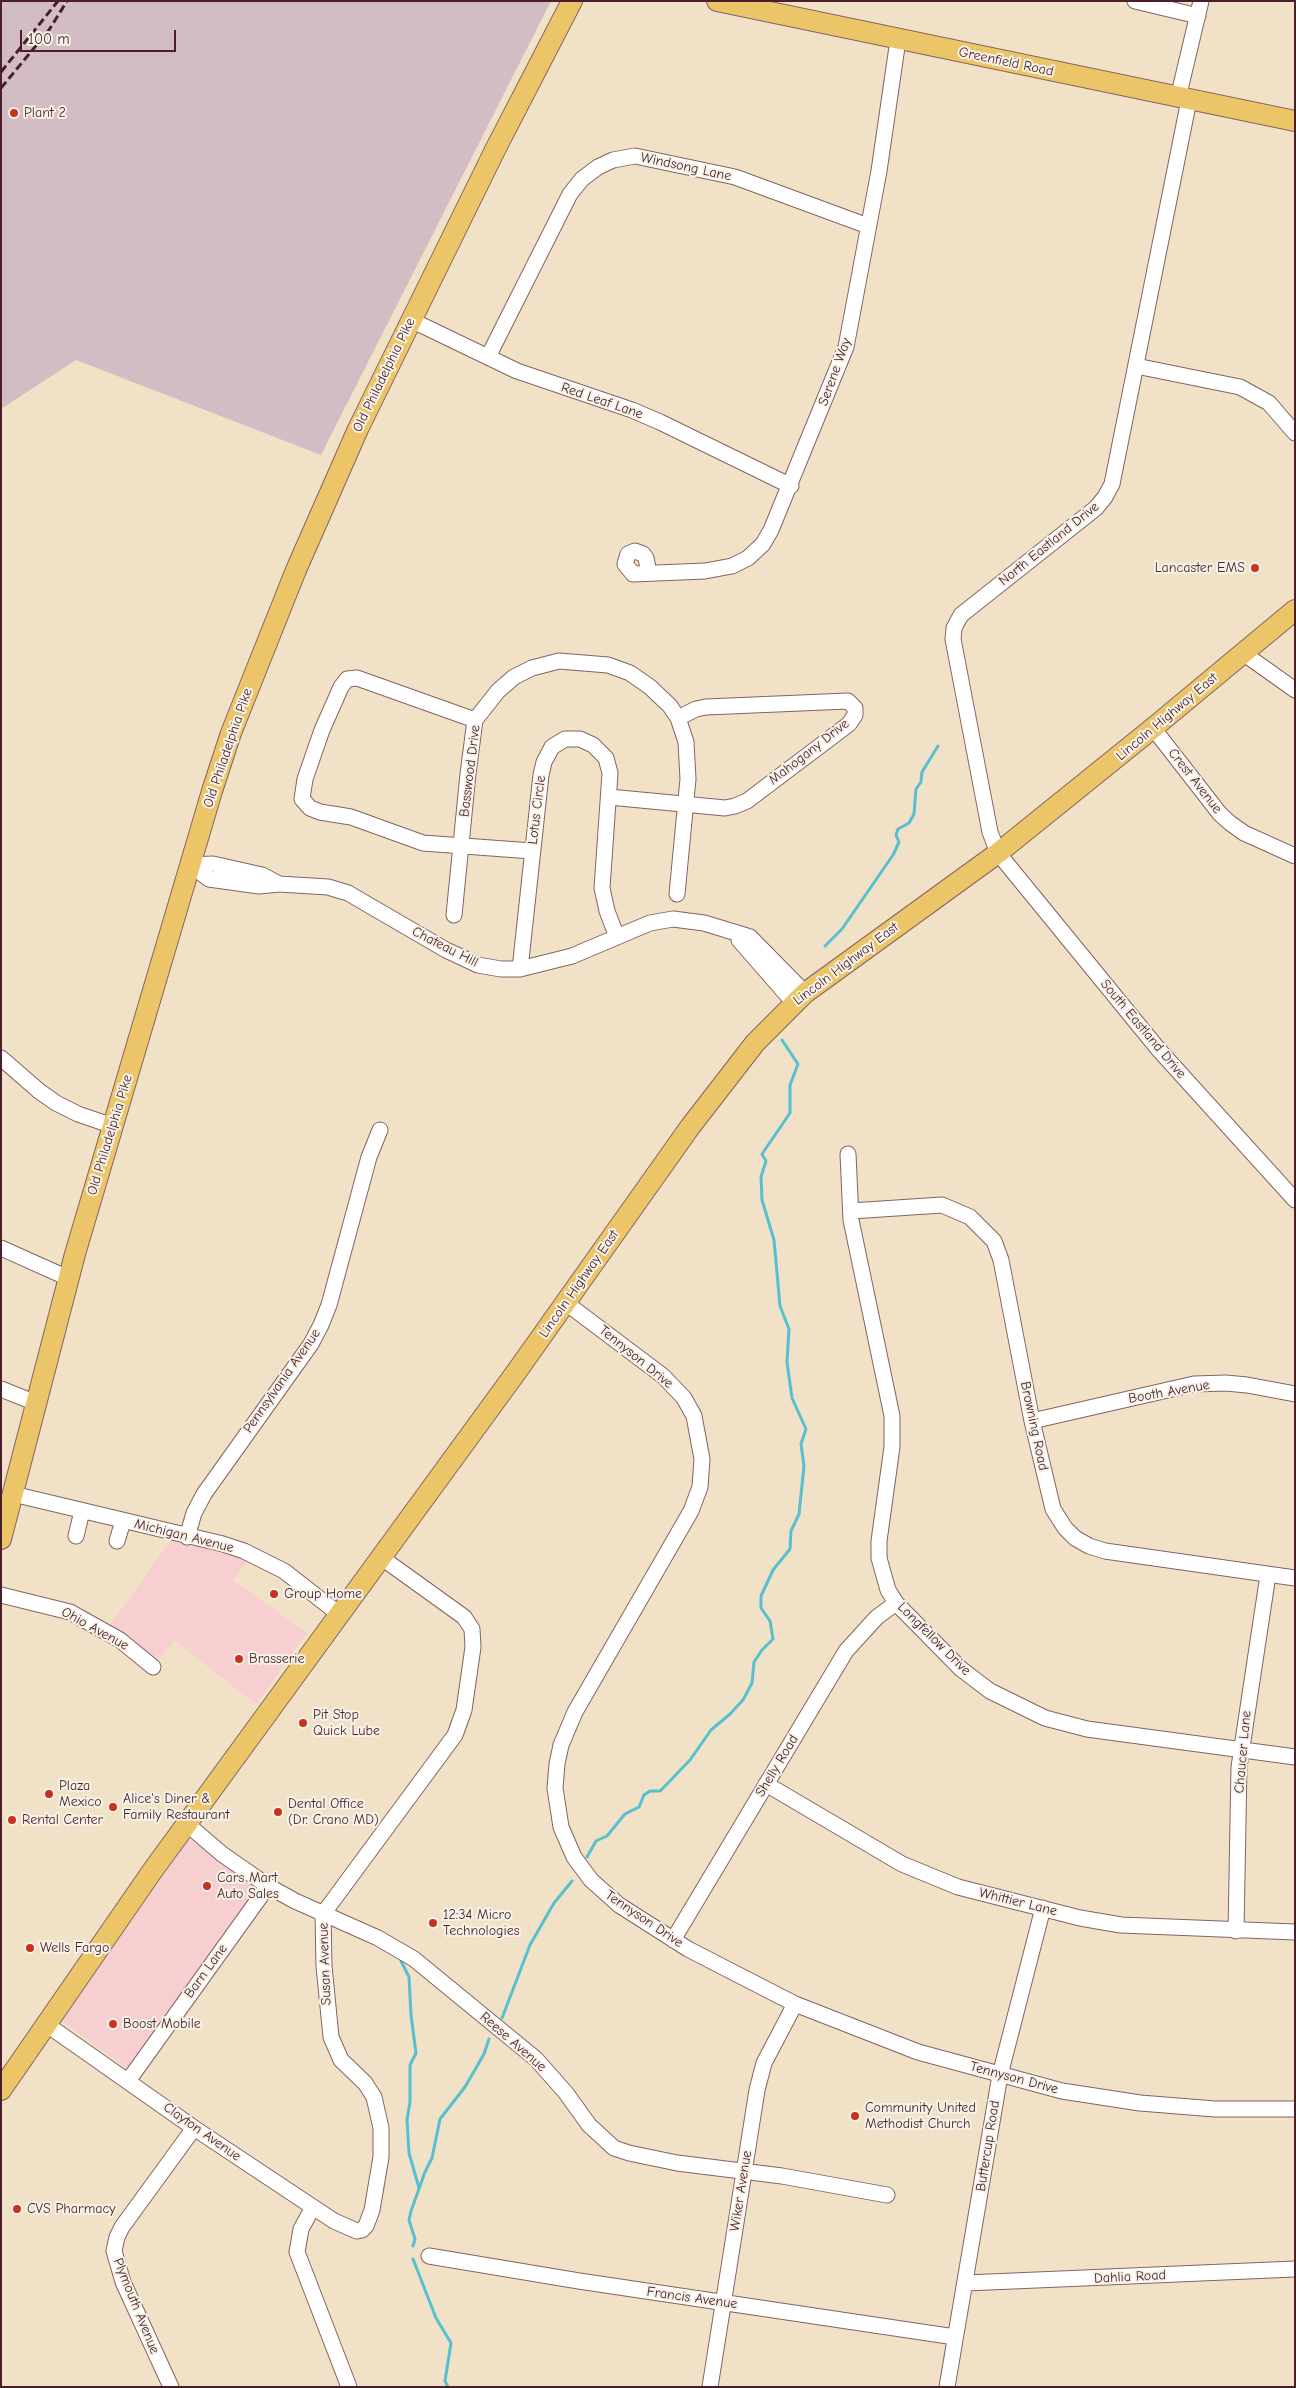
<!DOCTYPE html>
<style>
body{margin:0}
#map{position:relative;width:1296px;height:2388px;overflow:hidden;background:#f1e2c7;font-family:"Comic Neue",sans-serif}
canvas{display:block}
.frame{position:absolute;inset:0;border:2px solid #4a1f2b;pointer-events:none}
.scale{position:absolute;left:20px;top:30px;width:156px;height:22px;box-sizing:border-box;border:2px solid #4a1f2b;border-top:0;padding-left:6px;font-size:15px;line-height:18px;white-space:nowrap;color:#4a1f2b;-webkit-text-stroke:4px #f7f3e8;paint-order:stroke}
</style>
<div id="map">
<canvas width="1296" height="2388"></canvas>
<div class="frame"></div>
<div class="scale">100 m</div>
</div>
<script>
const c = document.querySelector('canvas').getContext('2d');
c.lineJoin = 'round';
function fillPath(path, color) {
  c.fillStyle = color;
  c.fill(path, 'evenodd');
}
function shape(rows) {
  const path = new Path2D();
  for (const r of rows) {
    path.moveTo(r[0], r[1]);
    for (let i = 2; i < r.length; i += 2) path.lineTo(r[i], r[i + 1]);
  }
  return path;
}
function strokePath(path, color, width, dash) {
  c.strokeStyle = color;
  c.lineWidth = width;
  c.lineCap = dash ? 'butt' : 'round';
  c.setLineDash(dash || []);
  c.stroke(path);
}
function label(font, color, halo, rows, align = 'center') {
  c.font = font + ' "Comic Neue",sans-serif';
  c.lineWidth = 4;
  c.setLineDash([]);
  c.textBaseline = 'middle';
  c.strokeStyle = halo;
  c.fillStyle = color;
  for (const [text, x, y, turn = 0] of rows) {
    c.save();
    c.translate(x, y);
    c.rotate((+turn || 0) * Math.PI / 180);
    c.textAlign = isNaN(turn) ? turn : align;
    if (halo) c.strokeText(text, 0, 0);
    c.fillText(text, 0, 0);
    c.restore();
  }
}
const built = shape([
 [171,1540,248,1560,233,1580,307,1633,256,1704,175,1641,155,1663,108,1628],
 [189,1839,260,1888,129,2070,62,2021]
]);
const industrial = shape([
 [1,1,551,1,321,455,76,360,1,409]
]);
const stream = shape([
 [825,946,842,929,893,855,899,842,896,835,898,829,909,823,914,814,916,789,921,782,922,772,938,746],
 [587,1857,596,1841,607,1836,625,1814,639,1807,644,1795,650,1791,660,1791,667,1784,690,1760,711,1730,730,1714,743,1700,752,1683,754,1662,762,1650,773,1639,770,1621,761,1608,761,1596,773,1570,790,1549,791,1531,799,1514,804,1466,801,1444,806,1429,792,1398,787,1362,789,1329,780,1306,774,1240,762,1200,761,1177,766,1161,762,1154,790,1113,790,1085,798,1064,782,1040],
 [401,1961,409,1977,411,2015,416,2053,410,2065,410,2102,407,2120,409,2153,419,2188],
 [502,2018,530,1945,554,1903,572,1881],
 [413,2246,415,2239,409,2220,411,2211,425,2172,432,2158,440,2119,465,2087,484,2054,489,2039],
 [413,2259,436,2318,451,2343,445,2381,448,2387]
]);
const minor = shape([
 [1135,1,1198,16],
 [1178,98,1201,1],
 [1189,100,1112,484,1105,497,1096,508,961,615,954,628,953,639,990,832,998,853,1159,1050,1295,1200],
 [411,320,517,371,632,410,660,422,791,486],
 [488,357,570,194,582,179,598,167,613,160,635,156,735,177,868,226],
 [1136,366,1240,387,1269,403,1295,433],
 [649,573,646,558,643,554,635,551,628,554,625,564,633,574,705,571,732,566,748,558,763,544,771,530,846,347,879,171,898,40],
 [1243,653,1295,690],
 [475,720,357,678,347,679,341,687,322,730,305,779,302,799,310,808,320,812,351,817,423,843,532,851],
 [1153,728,1220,814,1230,823,1244,833,1295,856],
 [609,797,725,808,735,806,747,801,849,724,855,715,855,708,848,701,706,707,696,709,678,718],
 [191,865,209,879,259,886,279,884,328,887,348,893,446,950,478,965,501,969,520,969,572,956,650,923,673,919,704,923,750,937,805,993],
 [191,865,213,864,262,875,279,884],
 [454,915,468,774,475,720,498,691,514,677,532,668,559,661,608,665,630,673,650,687,670,706,678,718,686,742,688,779,677,894],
 [739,940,794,1003],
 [520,969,541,775,544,762,552,747,565,739,580,739,593,745,606,758,610,773,602,888,607,911,617,937],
 [1,1058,39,1091,56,1103,78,1114,113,1126],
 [848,1154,851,1220,892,1416,892,1447,879,1541,879,1558,888,1590,896,1603,961,1669,990,1691,1045,1718,1087,1729,1295,1757],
 [851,1211,942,1205,970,1217,994,1241,1001,1260,1032,1421,1053,1509,1065,1528,1075,1538,1089,1546,1105,1551,1295,1578],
 [1,1248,68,1278],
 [566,1303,663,1376,684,1398,694,1416,702,1459,700,1487,691,1511,575,1712,561,1745,557,1764,555,1788,561,1827,574,1857,591,1880,619,1905,688,1949,795,2004,918,2052,1062,2091,1140,2103,1215,2109,1295,2109],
 [1,1389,36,1403],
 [1032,1421,1194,1384,1226,1383,1247,1385,1295,1394],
 [13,1494,223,1544,244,1551,284,1571,339,1614],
 [76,1536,82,1511],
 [187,1537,194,1513,204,1494,311,1344,321,1325,329,1305,369,1157,380,1130],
 [117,1541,123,1521],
 [1,1595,70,1612,120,1640,153,1667],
 [766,1784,902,1864,958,1887,1080,1918,1121,1925,1295,1932],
 [187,1824,222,1854,268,1886,295,1901,378,1938,414,1959,536,2059,566,2093,589,2125,614,2148,629,2153,677,2163,782,2176,887,2195],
 [1236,1931,1239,1767,1268,1575],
 [673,1940,846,1651,877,1617,896,1603],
 [46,2024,194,2128,334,2221,357,2231,362,2230,366,2226,372,2210,381,2157,381,2128,374,2097,365,2083,341,2060,331,2037,324,1966,323,1914,455,1735,464,1710,473,1647,472,1629,464,1617,382,1558],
 [128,2081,268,1886],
 [313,2207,301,2229,297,2252,349,2387],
 [429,2256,579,2281,955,2337],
 [966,2283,1295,2269],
 [171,2387,123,2282,114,2251,117,2237,122,2227,194,2128],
 [710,2387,757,2090,764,2063,795,2004],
 [947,2387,1000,2075,1043,1908]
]);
const major = shape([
 [717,1,1295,121],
 [1,1539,75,1254,212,791,231,733,296,570,358,429,496,148,572,1],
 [1,2090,153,1870,517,1371,690,1127,755,1043,805,993,998,853,1153,728,1295,610]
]);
const rail = shape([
 [1,72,58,1],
 [1,88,49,30,67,1]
]);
const markers = [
 [14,113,5,"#c8321e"],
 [1255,568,5,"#c8321e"],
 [274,1594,5,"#c8321e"],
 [239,1659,5,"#c8321e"],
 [303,1723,5,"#c8321e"],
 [49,1794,5,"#c8321e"],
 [113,1807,5,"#c8321e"],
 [278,1812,5,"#c8321e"],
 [12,1820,5,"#c8321e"],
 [207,1886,5,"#c8321e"],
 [433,1923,5,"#c8321e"],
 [30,1948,5,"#c8321e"],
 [113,2024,5,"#c8321e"],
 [855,2116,5,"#c8321e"],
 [17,2209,5,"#c8321e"]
];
const streetNames = [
 ["Greenfield Road",1006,62,12],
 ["Windsong Lane",686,167,12],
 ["Serene Way",835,372,-70],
 ["Old Philadelphia Pike",384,375,-64],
 ["Red Leaf Lane",602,401,19],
 ["North Eastland Drive",1049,544,-39],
 ["Lincoln Highway East",1167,717,-40],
 ["Old Philadelphia Pike",228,748,-71],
 ["Mahogany Drive",809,752,-38],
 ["Basswood Drive",470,771,-83],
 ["Crest Avenue",1195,781,52],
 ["Lotus Circle",537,810,-83],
 ["Chateau Hill",445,947,27],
 ["Lincoln Highway East",846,964,-37],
 ["South Eastland Drive",1143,1029,50],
 ["Old Philadelphia Pike",110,1135,-73],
 ["Lincoln Highway East",579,1284,-55],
 ["Tennyson Drive",636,1357,39],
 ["Pennsylvania Avenue",282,1381,-55],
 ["Booth Avenue",1169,1392,-10],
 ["Browning Road",1034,1426,78],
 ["Michigan Avenue",184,1536,14],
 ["Ohio Avenue",95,1629,29],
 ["Longfellow Drive",934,1639,45],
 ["Chaucer Lane",1243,1752,-85],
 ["Shelly Road",777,1766,-59],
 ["Whittier Lane",1018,1902,14],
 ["Tennyson Drive",644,1919,34],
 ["Susan Avenue",325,1964,-92],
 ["Barn Lane",206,1971,-54],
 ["Reese Avenue",513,2042,41],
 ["Tennyson Drive",1014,2078,15],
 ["Clayton Avenue",202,2132,35],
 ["Buttercup Road",988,2146,-81],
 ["Wiker Avenue",741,2191,-81],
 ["Dahlia Road",1130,2277,-3],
 ["Francis Avenue",692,2298,8],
 ["Plymouth Avenue",136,2306,68]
];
const poiNames = [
 ["Plant 2",24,113],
 ["Lancaster EMS",1245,568,"right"],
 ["Group Home",284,1594],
 ["Brasserie",249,1659],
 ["Pit Stop",313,1715],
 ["Quick Lube",313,1731],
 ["Plaza",59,1786],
 ["Mexico",59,1802],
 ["Alice's Diner &",123,1799],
 ["Family Restaurant",123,1815],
 ["Dental Office",288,1804],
 ["(Dr. Crano MD)",288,1820],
 ["Rental Center",22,1820],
 ["Cars Mart",217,1878],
 ["Auto Sales",217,1894],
 ["12:34 Micro",443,1915],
 ["Technologies",443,1931],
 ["Wells Fargo",40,1948],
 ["Boost Mobile",123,2024],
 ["Community United",865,2108],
 ["Methodist Church",865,2124],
 ["CVS Pharmacy",27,2209]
];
fillPath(built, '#f7cfd0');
fillPath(industrial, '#d2bdc5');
strokePath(stream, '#56c0d1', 3);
strokePath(minor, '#846362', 17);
strokePath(major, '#846362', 22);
strokePath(minor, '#fff', 15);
strokePath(major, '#edc569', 20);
strokePath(rail, '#4a1f2b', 3, [8, 4]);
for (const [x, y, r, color] of markers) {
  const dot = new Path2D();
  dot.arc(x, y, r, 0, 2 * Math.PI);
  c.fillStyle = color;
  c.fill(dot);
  strokePath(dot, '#f7f3e8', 2);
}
label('14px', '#4a1f2b', '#f7f3e8', streetNames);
label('14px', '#4a1f2b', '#f7f3e8', poiNames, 'left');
</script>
